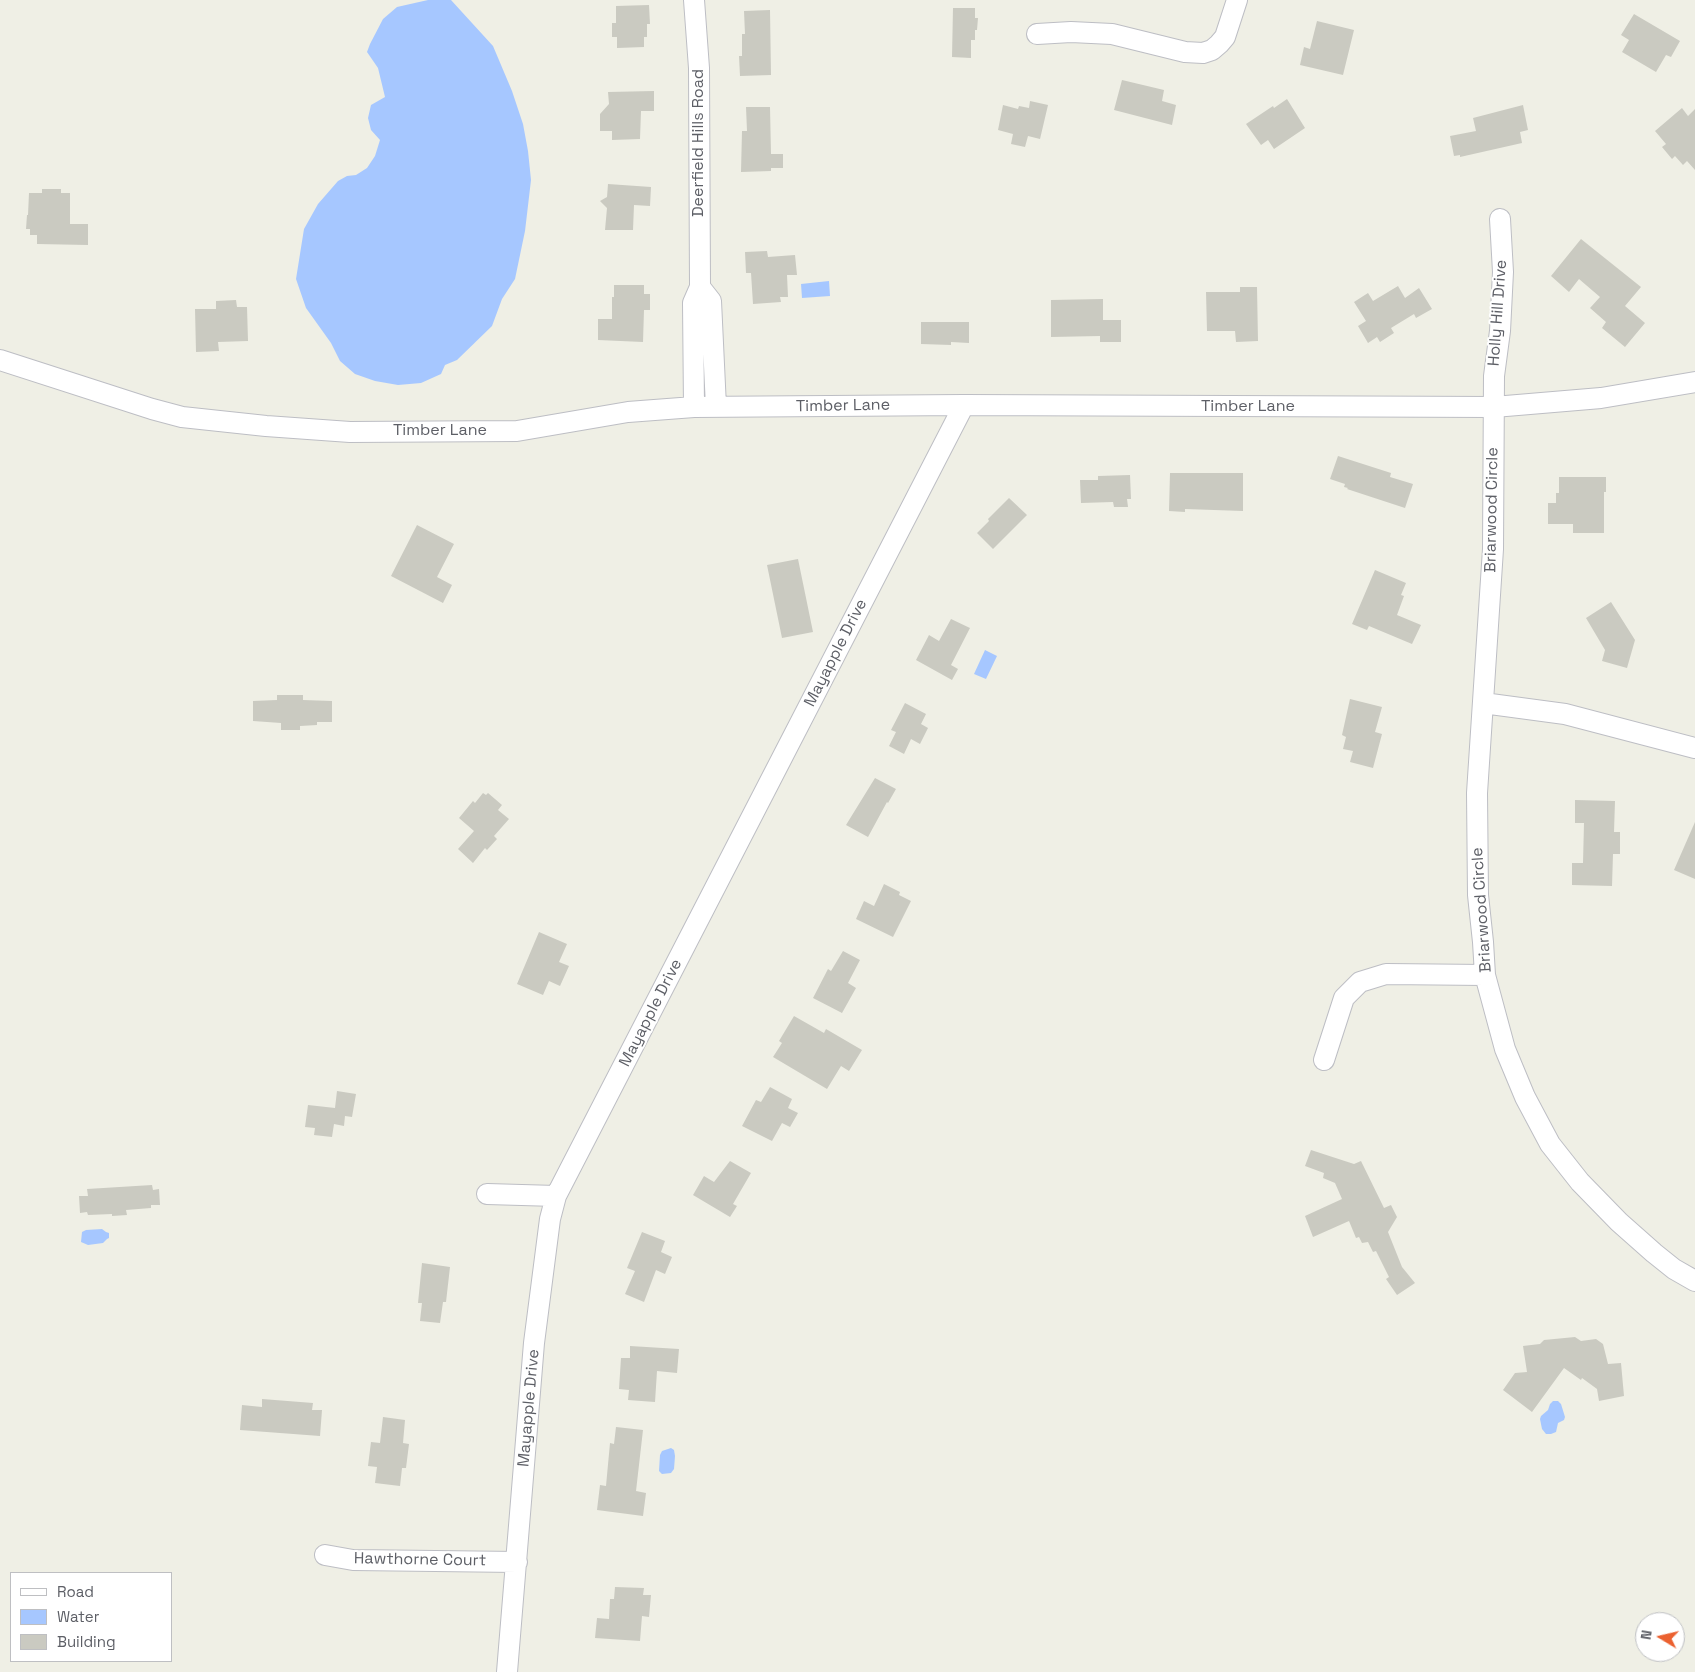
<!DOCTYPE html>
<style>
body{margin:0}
#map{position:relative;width:1695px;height:1672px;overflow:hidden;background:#efefe5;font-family:"Space Grotesk",sans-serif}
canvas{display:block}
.legend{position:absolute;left:10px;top:1572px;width:162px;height:90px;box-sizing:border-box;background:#fff;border:1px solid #bebfc2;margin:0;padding:6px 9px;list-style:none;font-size:15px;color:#5d5f66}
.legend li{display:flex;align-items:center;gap:10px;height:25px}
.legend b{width:25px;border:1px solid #bebfc2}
.north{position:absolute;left:1635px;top:1612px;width:50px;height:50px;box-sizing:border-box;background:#fff;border:1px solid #bebfc2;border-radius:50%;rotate:279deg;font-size:14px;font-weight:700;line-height:20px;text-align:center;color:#5d5f66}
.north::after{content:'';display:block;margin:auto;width:18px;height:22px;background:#eb6130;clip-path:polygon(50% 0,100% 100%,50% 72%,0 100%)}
</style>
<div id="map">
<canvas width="1695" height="1672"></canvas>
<ul class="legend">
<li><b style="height:6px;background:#fff"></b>Road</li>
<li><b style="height:14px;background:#a6c7ff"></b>Water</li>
<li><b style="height:14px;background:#cacac1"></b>Building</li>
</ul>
<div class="north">N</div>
</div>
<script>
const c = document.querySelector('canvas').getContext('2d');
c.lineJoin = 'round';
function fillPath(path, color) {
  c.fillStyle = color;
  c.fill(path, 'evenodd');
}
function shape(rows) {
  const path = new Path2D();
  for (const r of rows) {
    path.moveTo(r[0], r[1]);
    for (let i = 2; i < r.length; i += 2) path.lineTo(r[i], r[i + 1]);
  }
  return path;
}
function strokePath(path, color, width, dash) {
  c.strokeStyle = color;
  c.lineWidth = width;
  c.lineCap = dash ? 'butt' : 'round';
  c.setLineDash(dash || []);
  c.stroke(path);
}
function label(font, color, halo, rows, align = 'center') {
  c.font = font + ' "Space Grotesk",sans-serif';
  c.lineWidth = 4;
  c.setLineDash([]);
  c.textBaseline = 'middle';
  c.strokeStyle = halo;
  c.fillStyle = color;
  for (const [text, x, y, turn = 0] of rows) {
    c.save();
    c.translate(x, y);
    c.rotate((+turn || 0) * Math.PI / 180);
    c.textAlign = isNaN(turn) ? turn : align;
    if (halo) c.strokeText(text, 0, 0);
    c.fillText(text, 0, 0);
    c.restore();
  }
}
const water = shape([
 [428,0,451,0,493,46,512,91,523,124,528,151,531,180,525,231,515,279,502,299,492,326,457,360,445,365,441,374,421,383,398,385,375,381,355,374,340,361,331,343,306,308,296,279,304,229,318,204,338,181,347,176,356,175,367,168,375,156,380,140,371,130,368,118,371,105,385,97,378,68,367,52,370,44,383,19,397,7],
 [829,281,830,296,802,298,801,284],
 [985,650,997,656,986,679,974,674],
 [102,1229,106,1232,109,1233,109,1238,107,1239,103,1243,88,1245,81,1242,82,1232,86,1230],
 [1553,1401,1558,1401,1561,1404,1565,1417,1564,1420,1558,1423,1556,1432,1551,1434,1546,1434,1542,1429,1540,1419,1541,1416,1548,1410,1550,1404],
 [671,1448,674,1450,675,1456,674,1469,671,1473,662,1474,659,1471,660,1455,662,1451]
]);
const building = shape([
 [649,5,650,24,647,24,647,37,644,37,644,47,617,48,617,37,612,37,612,23,616,23,616,6],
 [953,8,975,8,975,18,978,18,977,30,975,30,975,40,971,40,971,58,952,57],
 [770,10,771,75,740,76,739,56,742,56,742,34,745,34,744,11],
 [1634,14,1680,41,1671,57,1666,55,1656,72,1622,52,1629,40,1621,35],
 [1317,21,1354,30,1343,75,1300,65,1304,47,1310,49],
 [1122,80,1164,90,1162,101,1176,105,1172,125,1114,110],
 [654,91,654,111,641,111,640,139,612,140,612,131,600,131,600,114,609,104,608,92],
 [1287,99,1305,128,1274,149,1268,140,1261,145,1246,124,1273,106,1274,108],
 [1030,101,1048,105,1040,139,1028,136,1025,147,1011,144,1013,134,998,130,1003,105,1018,109,1019,106,1029,108],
 [1523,105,1528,130,1520,132,1522,143,1460,157,1460,155,1454,156,1450,136,1476,131,1473,118],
 [746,107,770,107,771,154,783,154,783,168,771,168,771,171,741,172,742,131,747,131],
 [1682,108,1688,116,1695,109,1695,170,1687,161,1683,165,1675,156,1672,159,1662,147,1666,144,1655,131],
 [608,184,651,187,650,206,634,205,633,230,605,230,607,208,600,201,607,197],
 [42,189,61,189,61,193,70,193,70,224,88,224,88,245,37,244,37,235,30,235,30,229,26,229,27,215,28,215,29,193,42,193],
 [1581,239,1641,287,1625,306,1645,323,1625,347,1602,328,1606,322,1590,308,1600,297,1579,279,1569,292,1551,276],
 [767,251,768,257,795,255,797,275,787,275,788,297,780,297,781,302,753,304,751,273,746,273,745,252],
 [614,285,644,285,644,294,650,294,650,310,644,310,643,342,598,340,598,319,612,319,612,297,614,297],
 [1398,286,1405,298,1419,288,1432,309,1416,318,1414,314,1391,328,1394,333,1380,342,1377,337,1368,343,1358,326,1366,321,1354,302,1368,293,1373,301],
 [1240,287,1257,287,1258,341,1236,342,1235,331,1207,331,1206,292,1240,292],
 [1103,299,1103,320,1121,320,1121,342,1100,342,1100,336,1051,337,1051,300],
 [236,300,237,307,247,307,248,341,218,342,219,351,196,352,195,309,216,309,216,301],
 [921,322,969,322,969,343,951,342,951,345,921,344],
 [1338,456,1391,473,1390,477,1413,484,1405,508,1347,489,1348,488,1344,487,1345,484,1330,479],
 [1170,473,1243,473,1243,511,1185,509,1185,512,1169,511],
 [1130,475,1131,499,1127,499,1128,507,1114,507,1113,502,1081,503,1080,480,1098,480,1098,476],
 [1559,477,1606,477,1606,492,1604,492,1604,533,1573,533,1573,524,1548,524,1548,503,1556,503,1556,493,1559,493],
 [1009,498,1027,515,993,549,977,533,989,521,988,519],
 [417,525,454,544,437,577,452,585,443,603,391,576],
 [798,559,813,632,782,638,767,565],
 [1375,570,1406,583,1401,595,1404,596,1397,615,1421,625,1412,644,1369,626,1367,630,1352,624],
 [1611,602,1635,640,1627,668,1602,661,1605,650,1586,618],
 [951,619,970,628,951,665,958,669,952,680,916,660,929,635,939,641],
 [277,695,303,695,303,700,332,701,332,722,317,722,317,725,300,726,300,730,281,730,281,723,253,721,253,701,277,700],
 [1350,699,1382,707,1375,732,1382,734,1373,768,1350,762,1353,751,1343,749,1346,737,1342,735],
 [905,703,926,714,921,724,928,728,920,744,911,739,904,754,889,746,896,732,891,730],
 [875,778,896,789,888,803,887,802,868,837,846,825],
 [483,793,486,795,488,793,502,805,498,810,509,819,494,836,497,839,487,850,485,848,473,863,458,849,474,831,459,818,473,801,475,803],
 [1575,800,1615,801,1614,832,1620,832,1620,854,1613,854,1612,886,1572,885,1572,863,1583,863,1584,823,1575,823],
 [1695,822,1695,879,1674,870],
 [884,884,900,892,899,895,911,901,893,937,856,919,864,901,874,906],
 [539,932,567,944,559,962,569,966,560,986,549,981,543,995,517,984],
 [843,951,860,960,848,983,856,988,842,1013,813,998,828,969,831,971],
 [794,1016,824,1033,826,1029,862,1050,849,1071,841,1066,827,1089,773,1057,782,1043,779,1041],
 [770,1087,792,1099,788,1108,798,1113,790,1127,782,1123,772,1141,742,1126,756,1100,761,1102],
 [337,1091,356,1094,352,1117,345,1116,344,1126,334,1124,332,1137,314,1135,315,1128,305,1127,308,1105,335,1108],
 [1311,1150,1354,1164,1361,1161,1384,1208,1391,1205,1397,1217,1388,1232,1402,1267,1415,1283,1397,1295,1386,1279,1389,1277,1376,1251,1373,1252,1368,1242,1362,1243,1359,1237,1356,1238,1349,1221,1313,1237,1305,1216,1342,1199,1335,1183,1323,1178,1324,1173,1305,1166],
 [730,1161,751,1173,733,1204,737,1206,730,1217,693,1195,704,1176,714,1182],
 [152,1185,153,1190,159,1189,160,1205,151,1205,151,1208,126,1210,127,1215,112,1216,112,1214,88,1215,87,1212,80,1213,79,1196,88,1196,87,1189],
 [642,1232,665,1241,661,1252,672,1257,665,1274,656,1270,644,1302,625,1294,635,1271,627,1268],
 [422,1263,450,1267,446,1302,443,1302,440,1323,420,1321,422,1303,418,1303],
 [1575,1337,1581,1341,1596,1339,1603,1344,1608,1364,1621,1363,1624,1396,1599,1401,1597,1389,1582,1378,1581,1380,1564,1368,1532,1412,1503,1390,1515,1373,1527,1372,1523,1346,1540,1344,1544,1340],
 [630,1346,679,1349,677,1373,657,1371,655,1402,628,1400,629,1390,619,1389,621,1358,630,1358],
 [262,1399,313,1403,312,1410,322,1410,320,1436,240,1430,242,1405,262,1407],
 [383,1417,405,1420,403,1443,409,1444,406,1468,402,1468,400,1486,375,1483,377,1467,368,1466,371,1442,380,1443],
 [616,1427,643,1430,636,1491,646,1493,643,1516,597,1510,600,1485,606,1486,610,1443,614,1444],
 [615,1587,644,1588,643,1595,651,1595,649,1617,642,1616,640,1641,595,1638,597,1618,609,1619,610,1599,614,1599]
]);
const minor = shape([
 [694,0,699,68,700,287,693,303,694,407],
 [1037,34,1071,32,1112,34,1185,52,1203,53,1212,50,1219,44,1225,37,1237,0],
 [1500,219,1503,272,1500,331,1494,376,1493,549,1477,793,1478,895,1483,942,1485,975,1505,1049,1525,1097,1550,1144,1580,1182,1619,1222,1654,1253,1674,1269,1695,1281],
 [700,287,711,301,716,407],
 [0,360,152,409,182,417,266,426,350,432,517,431,628,412,694,407,964,405,1494,407,1601,398,1695,382],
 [1483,703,1565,714,1695,748],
 [1324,1060,1344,998,1360,982,1386,974,1485,975],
 [487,1194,556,1196],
 [325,1555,353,1560,517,1562],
 [507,1672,534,1343,550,1219,556,1196,964,405]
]);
const streetNames = [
 ["Deerfield Hills Road",699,143,-90],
 ["Holly Hill Drive",1498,313,-86],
 ["Timber Lane",843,406,-1],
 ["Timber Lane",1248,407],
 ["Timber Lane",440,431],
 ["Briarwood Circle",1492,510,-89],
 ["Mayapple Drive",836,653,-63],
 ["Briarwood Circle",1482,910,-94],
 ["Mayapple Drive",651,1013,-63],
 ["Mayapple Drive",529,1408,-85],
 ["Hawthorne Court",420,1560,1]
];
fillPath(water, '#a6c7ff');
fillPath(building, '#cacac1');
strokePath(minor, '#bdbec4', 22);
strokePath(minor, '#fff', 20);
label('16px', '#5d5f66', '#fff', streetNames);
</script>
